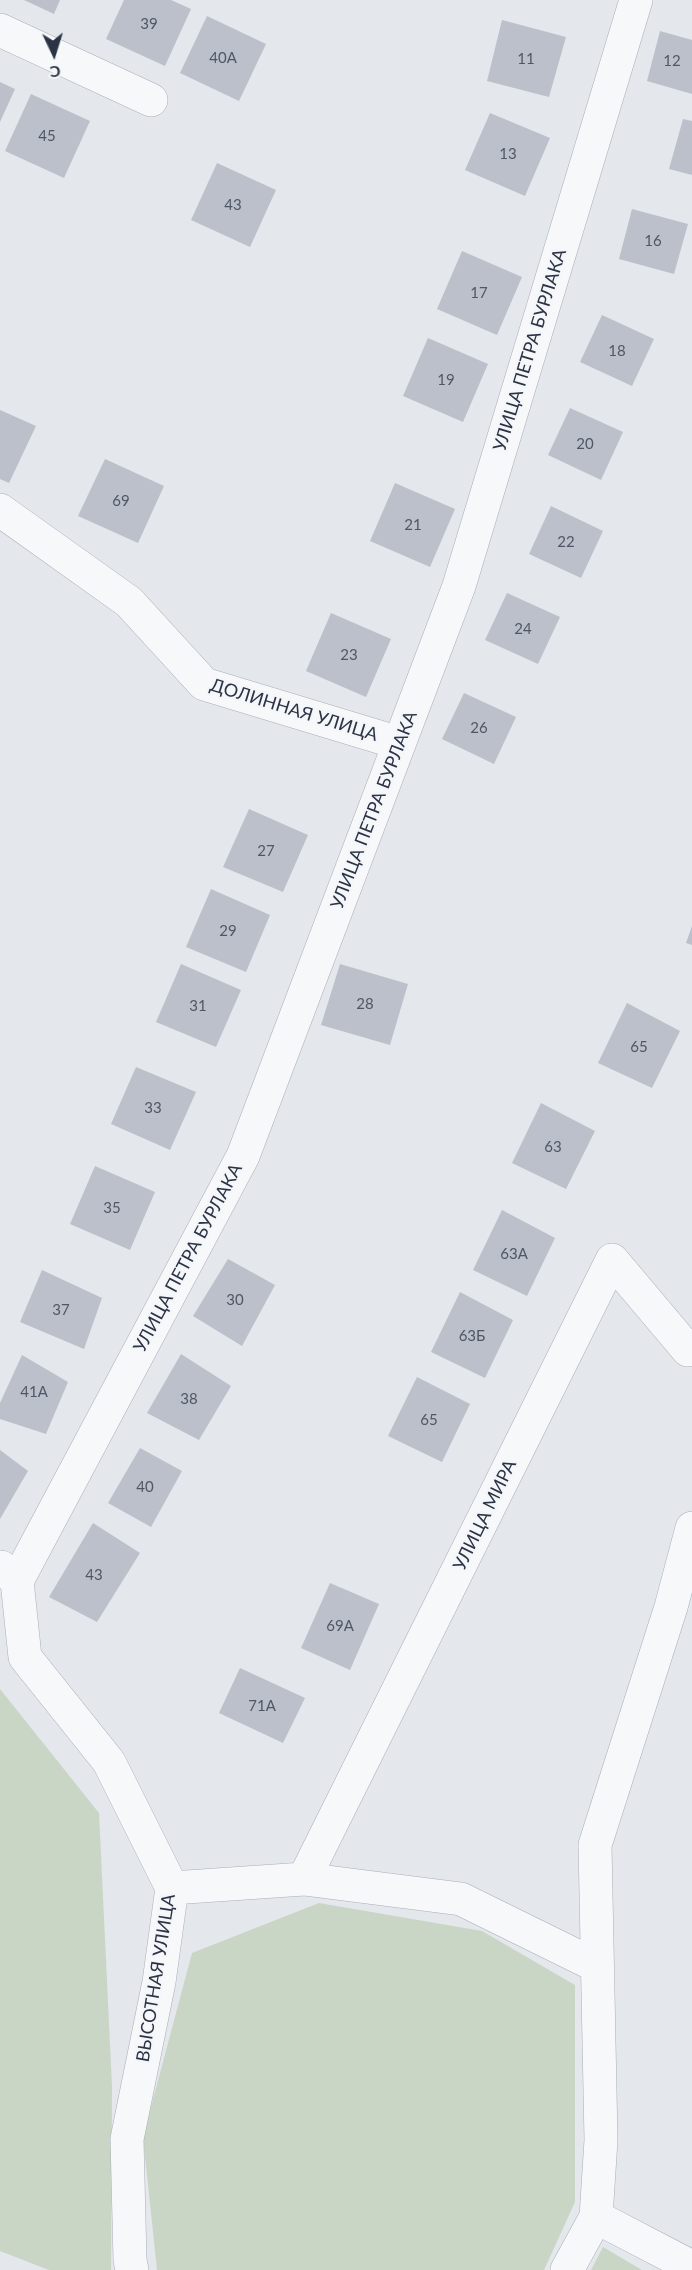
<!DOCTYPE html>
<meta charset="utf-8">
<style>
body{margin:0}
#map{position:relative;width:692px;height:2270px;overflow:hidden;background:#e4e7ec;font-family:Lato,sans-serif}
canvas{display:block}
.north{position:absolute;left:24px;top:24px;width:60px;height:60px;-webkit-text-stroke:4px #f4f6f9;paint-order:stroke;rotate:176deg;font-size:16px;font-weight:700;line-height:24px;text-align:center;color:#2b3445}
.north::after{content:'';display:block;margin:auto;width:21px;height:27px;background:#2b3445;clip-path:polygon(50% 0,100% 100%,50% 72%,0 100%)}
</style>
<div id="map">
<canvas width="692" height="2270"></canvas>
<div class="north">С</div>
</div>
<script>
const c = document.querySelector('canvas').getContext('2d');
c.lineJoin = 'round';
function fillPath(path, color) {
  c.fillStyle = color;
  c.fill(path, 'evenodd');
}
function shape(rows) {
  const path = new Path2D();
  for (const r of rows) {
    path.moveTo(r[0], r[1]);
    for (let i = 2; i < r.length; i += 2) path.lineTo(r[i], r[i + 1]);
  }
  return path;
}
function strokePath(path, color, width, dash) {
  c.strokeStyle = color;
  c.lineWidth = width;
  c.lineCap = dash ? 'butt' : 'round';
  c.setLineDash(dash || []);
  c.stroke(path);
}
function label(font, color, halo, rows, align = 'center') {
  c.font = font + ' Lato,sans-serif';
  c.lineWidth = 5;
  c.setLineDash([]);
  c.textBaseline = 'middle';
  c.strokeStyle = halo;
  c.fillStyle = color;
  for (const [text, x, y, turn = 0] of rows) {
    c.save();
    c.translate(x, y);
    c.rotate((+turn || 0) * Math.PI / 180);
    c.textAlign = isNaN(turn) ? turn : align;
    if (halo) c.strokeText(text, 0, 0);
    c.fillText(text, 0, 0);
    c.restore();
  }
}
const green = shape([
 [0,1689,99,1813,112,2086,111,2270,49,2270,0,2251],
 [319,1903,482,1931,575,1985,575,2202,544,2270,157,2270,143,2137,192,1953],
 [603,2247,642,2270,591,2270]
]);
const building = shape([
 [24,0,60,0,54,14],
 [124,0,171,0,191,9,165,66,106,39],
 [207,16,266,44,239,101,180,73],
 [502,20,566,37,549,97,487,81],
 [660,31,692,40,692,94,647,81],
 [0,82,15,89,0,122],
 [31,94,90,121,64,178,5,151],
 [490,113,550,138,525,196,465,170],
 [683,119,692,121,692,175,669,169],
 [217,163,276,190,250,247,191,220],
 [632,209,688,224,674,274,619,259],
 [462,251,522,277,497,335,437,309],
 [602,315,654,339,632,386,580,362],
 [428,338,488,364,463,422,403,396],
 [570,408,623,432,601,480,548,455],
 [0,410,36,426,9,483,0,479],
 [105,459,164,486,138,543,78,516],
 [395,483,455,509,430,567,370,541],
 [551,506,603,531,581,578,529,554],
 [507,593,560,617,538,664,485,640],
 [331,613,391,639,366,697,306,671],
 [464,693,516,717,494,764,442,739],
 [249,809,308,835,283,892,223,867],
 [211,889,270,915,246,972,186,947],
 [692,926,692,945,686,943],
 [181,964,241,990,216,1047,156,1022],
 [340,964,408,984,390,1045,321,1025],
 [627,1003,680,1031,652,1088,598,1063],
 [136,1067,196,1092,170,1150,111,1124],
 [541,1103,595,1131,566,1189,512,1163],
 [95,1166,155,1192,130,1250,70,1224],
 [502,1210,555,1238,527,1296,473,1270],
 [228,1259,275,1285,242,1346,193,1316],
 [42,1270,102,1298,84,1349,20,1322],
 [460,1292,513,1320,485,1378,431,1352],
 [181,1354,231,1386,199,1440,147,1413],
 [22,1355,68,1382,46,1434,0,1419,0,1403],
 [417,1377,470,1404,442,1462,388,1436],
 [140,1448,182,1471,151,1527,108,1503],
 [0,1450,28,1471,0,1519],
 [93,1523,140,1553,97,1622,49,1597],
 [330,1583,379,1604,350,1670,301,1648],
 [240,1668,305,1698,283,1743,219,1713]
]);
const minor = shape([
 [0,30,151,100],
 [0,510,129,602,204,684,399,743],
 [1,1567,17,1581,25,1657,109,1762,172,1888,159,1982,127,2139,130,2260,132,2270],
 [17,1581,243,1156,459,586,636,0],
 [304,1879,612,1260,688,1350,692,1348],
 [172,1888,304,1879,461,1899,597,1966],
 [596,2217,692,2267],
 [567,2270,596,2217,601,2140,595,1845,671,1607,692,1528]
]);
const numberNames = [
 ["39",149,24],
 ["40А",223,58],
 ["11",526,59],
 ["12",672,61],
 ["45",47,136],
 ["13",508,154],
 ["43",233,205],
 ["16",653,241],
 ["17",479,293],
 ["18",617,351],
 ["19",446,380],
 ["20",585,444],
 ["69",121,501],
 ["21",413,525],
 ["22",566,542],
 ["24",523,629],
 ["23",349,655],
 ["26",479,728],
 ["27",266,851],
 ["29",228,931],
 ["28",365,1004],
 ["31",198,1006],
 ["65",639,1047],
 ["33",153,1108],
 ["63",553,1147],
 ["35",112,1208],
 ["63А",514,1254],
 ["30",235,1300],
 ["37",61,1310],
 ["63Б",472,1336],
 ["41А",34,1392],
 ["38",189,1399],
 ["65",429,1420],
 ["40",145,1487],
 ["43",94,1575],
 ["69А",340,1626],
 ["71А",262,1706]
];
const streetNames = [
 ["УЛИЦА ПЕТРА БУРЛАКА",530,350,-73],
 ["ДОЛИННАЯ УЛИЦА",294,710,17],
 ["УЛИЦА ПЕТРА БУРЛАКА",374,810,-69],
 ["УЛИЦА ПЕТРА БУРЛАКА",188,1258,-62],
 ["УЛИЦА МИРА",485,1515,-64],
 ["ВЫСОТНАЯ УЛИЦА",156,1978,-81]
];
fillPath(green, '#c9d6c5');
fillPath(building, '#bbc0ca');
strokePath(minor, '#a9aeb7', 34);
strokePath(minor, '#f7f8fa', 33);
label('15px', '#4f5766', null, numberNames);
label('18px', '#2b3445', '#f4f6f9', streetNames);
</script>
